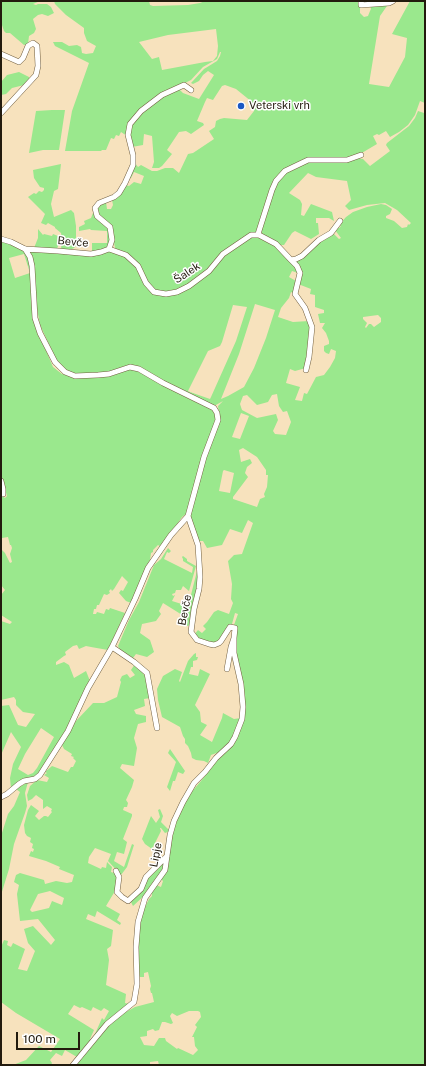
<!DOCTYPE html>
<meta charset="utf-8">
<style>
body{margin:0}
#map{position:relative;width:426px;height:1066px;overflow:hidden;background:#f7e2bd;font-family:"Public Sans",sans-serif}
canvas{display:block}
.frame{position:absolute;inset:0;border:2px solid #231b0e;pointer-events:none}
.scale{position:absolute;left:16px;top:1032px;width:64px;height:18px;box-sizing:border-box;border:2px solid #231b0e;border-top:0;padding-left:5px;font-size:12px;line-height:14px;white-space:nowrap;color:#231b0e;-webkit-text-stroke:3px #fff;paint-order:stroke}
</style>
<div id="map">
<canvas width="426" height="1066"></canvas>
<div class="frame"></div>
<div class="scale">100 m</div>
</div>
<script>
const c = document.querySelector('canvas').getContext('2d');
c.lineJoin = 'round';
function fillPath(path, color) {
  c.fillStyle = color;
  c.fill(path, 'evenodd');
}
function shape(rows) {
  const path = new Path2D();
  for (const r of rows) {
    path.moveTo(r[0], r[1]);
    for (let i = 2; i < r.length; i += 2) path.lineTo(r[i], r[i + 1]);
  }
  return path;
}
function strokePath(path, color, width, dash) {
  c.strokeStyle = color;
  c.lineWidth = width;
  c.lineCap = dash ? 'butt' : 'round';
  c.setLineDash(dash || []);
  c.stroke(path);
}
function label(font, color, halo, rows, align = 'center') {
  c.font = font + ' "Public Sans",sans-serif';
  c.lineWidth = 3;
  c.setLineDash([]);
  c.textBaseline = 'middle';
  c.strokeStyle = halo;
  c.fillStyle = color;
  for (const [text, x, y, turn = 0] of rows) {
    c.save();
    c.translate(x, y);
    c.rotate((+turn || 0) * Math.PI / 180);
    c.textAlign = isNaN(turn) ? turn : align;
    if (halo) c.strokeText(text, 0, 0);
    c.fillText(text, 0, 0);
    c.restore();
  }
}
const green = shape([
 [2,1,40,1,33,4,36,5,38,4,47,4,51,7,54,13,48,16,42,14,38,15,33,19,36,29,34,33,29,36,28,44,24,45,10,33,6,33,4,31,1,22],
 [54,1,149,1,150,5,153,6,188,5,200,3,205,1,363,1,363,5,360,7,360,13,364,17,368,16,370,11,371,9,370,5,389,3,380,16,369,84,389,87,405,57,407,38,392,34,410,1,425,1,425,103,420,101,415,115,408,125,399,132,390,137,386,131,379,135,377,134,373,136,377,144,355,157,337,160,309,159,294,165,281,173,277,177,268,197,263,221,256,233,257,236,278,246,299,271,298,273,292,271,289,277,296,281,293,293,291,292,289,298,281,308,278,317,293,322,309,321,310,327,307,365,306,368,295,371,290,369,286,383,300,387,295,400,302,401,304,393,307,394,316,377,324,375,330,367,335,358,336,351,331,349,329,354,326,353,324,351,324,346,329,344,329,341,326,333,322,328,325,323,320,323,318,314,324,313,324,310,315,307,315,295,310,294,311,289,298,284,301,276,301,272,294,260,304,256,323,239,333,233,339,239,341,238,335,230,337,227,339,228,341,226,339,225,346,217,353,212,367,207,381,204,386,205,392,209,390,214,386,216,386,218,394,221,402,228,407,227,408,224,409,225,411,223,397,210,385,203,367,205,349,210,345,206,351,200,347,181,316,177,308,173,289,193,300,200,302,204,301,215,304,216,311,204,332,212,334,221,329,218,316,218,316,223,318,223,319,234,311,239,295,231,292,233,284,245,281,245,264,236,262,234,261,229,267,215,269,199,276,183,284,173,303,163,312,161,340,162,357,158,363,159,370,166,390,151,386,145,387,143,409,126,415,118,418,111,424,113,425,110,425,1065,159,1065,158,1061,150,1062,150,1065,74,1065,103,1030,115,1018,135,1007,154,1002,152,993,151,993,150,989,151,986,148,972,144,973,144,977,140,977,138,975,138,934,142,913,149,899,152,896,152,891,156,885,161,887,163,881,161,879,166,871,174,827,184,805,189,795,201,781,218,759,233,745,237,737,243,720,241,677,235,649,237,631,234,625,238,614,235,613,232,624,218,643,209,643,202,641,194,635,198,630,202,633,206,629,203,626,207,622,214,612,218,610,229,614,233,603,231,599,232,584,228,561,234,555,242,554,253,523,248,520,242,533,230,529,222,545,207,548,203,541,198,541,192,523,190,513,195,493,205,459,218,423,220,419,218,406,223,401,216,405,213,405,132,365,122,367,115,371,108,373,77,374,64,370,58,363,40,325,35,298,34,268,30,252,31,251,66,252,90,256,112,251,115,248,111,225,100,216,97,210,100,203,106,202,107,209,111,209,113,205,112,200,116,197,126,185,129,186,134,182,141,184,144,176,134,172,131,178,129,178,135,163,138,167,141,165,152,171,157,171,165,168,173,168,179,173,188,154,193,153,214,139,209,131,215,127,216,121,220,119,224,118,247,120,254,111,252,102,236,89,225,85,222,86,213,100,207,98,205,102,197,121,203,123,204,125,191,134,186,131,179,132,167,150,172,154,162,166,159,168,152,168,154,162,152,136,144,134,143,145,132,147,129,131,133,120,156,100,178,88,183,93,199,99,214,75,208,71,203,75,199,81,193,84,191,83,204,69,217,61,220,56,221,52,220,52,217,59,203,67,191,80,161,95,143,108,129,123,127,136,121,132,119,136,116,135,114,139,111,138,106,150,102,150,101,151,65,151,72,111,89,63,55,46,53,42,62,42,69,46,77,45,81,47,82,53,86,54,93,53,96,46,87,41,84,33,84,28,66,15,55,4],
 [216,29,218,46,217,56,213,61,205,62,162,70,159,57,152,59,139,42,168,35],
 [255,304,275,310,266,338,254,368,244,387,228,396,221,399,239,354],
 [233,305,247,307,236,341,211,397,210,399,190,392,188,391,208,351,220,346,222,342],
 [378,315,381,318,381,322,374,327,371,324,369,324,366,328,365,327,367,323,363,319,363,317],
 [277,394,279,406,283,412,287,411,291,422,286,435,275,434,273,431,278,420,276,414,257,418,242,410,240,404,243,396,247,395,257,405,268,402,272,395],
 [241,413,249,416,240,439,232,437],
 [243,448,257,457,266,470,266,475,268,475,267,487,264,494,265,497,260,499,257,507,233,499,233,497,248,477,245,473,247,467,252,463,250,459,241,462,239,450],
 [224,470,234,473,230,493,219,491,223,471],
 [189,1011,198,1011,200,1012,201,1017,195,1025,197,1027,192,1037,194,1037,195,1046,198,1050,193,1055,178,1048,177,1049,166,1041,165,1038,159,1038,154,1046,144,1045,140,1037,147,1036,147,1031,153,1029,155,1031,159,1030,162,1022,165,1022,171,1024,173,1023,170,1016,172,1013,177,1016],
 [19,72,29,77,30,80,24,85,12,88,6,94,1,95,1,82,7,75],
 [52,110,65,110,59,150,43,150,29,153,36,111],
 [61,164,58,189,54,191,51,204,54,217,71,210,74,213,76,226,76,246,74,248,72,249,61,249,62,240,61,233,55,228,55,227,48,223,46,225,41,223,45,214,28,197,34,193,36,194,39,191,42,192,44,190,44,188,40,187,34,178,33,170],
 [93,213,106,224,111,235,108,248,92,252,92,243,107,243,107,231,91,230,90,229,79,231,79,227,85,224,84,221,91,218],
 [38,229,43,235,44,234,52,236,53,234,58,236,60,241,57,249,34,248,38,238],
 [1,241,10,244,21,249,25,252,30,261,33,320,53,367,62,374,74,377,105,377,114,375,129,368,139,372,212,409,216,417,187,513,182,517,161,547,158,545,153,550,153,552,151,553,150,560,145,569,145,570,138,585,131,603,126,601,119,593,121,590,123,591,128,582,122,576,114,589,112,591,111,589,109,591,110,593,107,595,104,594,99,605,97,605,96,609,94,609,93,614,96,614,97,612,104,614,106,609,109,610,110,608,125,613,108,650,91,647,86,646,79,649,77,645,73,646,65,652,66,655,64,656,56,662,56,665,64,662,69,665,74,678,86,671,90,681,77,714,38,774,11,789,10,778,13,764,21,747,11,732,1,755,1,706,9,705,18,725,26,727,35,714,23,712,16,705,16,700,14,697,1,700,1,621,10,624,12,622,1,615,1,595,5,590,1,585,1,549,5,553,10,563,12,562,10,554,12,548,11,545,10,545,8,537,2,538,1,534,1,495,5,498,7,496,1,475],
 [24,254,30,273,15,278,9,258],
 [41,728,54,737,37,768,33,773,28,775,18,769,25,754],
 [168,548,171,551,169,553,167,552,164,559,192,573,193,567,183,561,183,559,182,557,183,556,187,559,187,561,196,566,189,591,183,586,181,590,176,590,175,593,172,594,173,596,175,595,172,601,188,606,192,596,191,595,198,567,198,586,190,625,187,626,187,618,163,603,159,611,161,614,156,621,142,624,140,633,150,640,154,652,147,657,136,654,133,658,121,651,118,646,129,620,139,602,154,565,161,559],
 [196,653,196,657,198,657,197,660,193,661,193,667,191,667,189,674,198,676,200,669,210,674,195,705,200,712,201,722,207,725,200,735,212,742,222,718,223,713,234,719,241,718,233,738,222,751,211,755,208,763,204,761,196,760,192,758,191,753,188,746,185,743,185,739,183,736,180,727,162,717,158,700,157,689,163,676,175,669,182,672,179,681,180,682,188,661,194,654],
 [135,664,146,677,150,698,144,699,145,706,134,710,136,714,146,716,146,722,138,724,134,738,137,748,134,766,122,764,120,768,134,780,132,787,126,800,128,803,127,807,124,807,123,810,132,814,132,816,123,839,127,842,124,854,117,852,114,861,124,867,132,844,134,845,127,867,121,875,108,861,111,854,95,848,89,857,88,863,101,869,102,867,106,868,107,862,112,867,111,872,117,874,115,891,106,906,120,914,117,920,121,923,120,925,97,911,95,917,88,914,86,919,113,930,111,946,107,949,109,960,106,985,126,994,125,1003,129,1004,95,1036,95,1034,102,1018,104,1020,109,1011,104,1008,101,1011,93,1007,91,1011,82,1007,80,1008,74,1005,68,1014,94,1030,90,1039,91,1041,77,1057,65,1050,62,1056,56,1053,50,1060,52,1063,51,1065,13,1065,26,1060,39,1046,51,1052,60,1039,16,1013,1,1002,1,947,4,940,8,941,7,945,11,947,13,943,25,949,18,969,27,971,35,951,28,943,24,929,33,926,51,945,55,940,38,919,20,921,17,894,19,885,14,882,16,875,20,873,44,880,45,884,56,881,67,883,72,882,74,875,59,869,60,867,46,861,29,856,31,851,33,852,34,849,32,848,33,844,30,842,31,838,27,836,25,833,24,825,28,810,31,805,39,811,35,816,39,820,44,816,46,816,48,817,52,812,51,811,52,809,47,806,43,809,43,800,36,795,32,799,28,801,27,795,30,786,37,780,47,782,49,778,44,775,47,773,45,772,52,766,68,772,71,767,73,767,76,761,73,758,74,757,71,756,72,754,64,749,62,745,76,721,93,703,104,703,117,697,121,682,120,680,122,676,127,674,130,678,135,675,131,670],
 [50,891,64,898,62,905,52,901,49,908,32,912,30,910,38,894],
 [170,749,185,771,183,774,178,772,175,781,173,781,170,791,167,787,176,762,168,753],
 [28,782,25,793,27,806,25,813,14,844,9,869,1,895,1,836,8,814,14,806,20,792,16,789],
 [160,809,163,816,161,822,170,831,165,833,161,828,160,828,161,831,152,849,145,844,142,839,151,816,156,823,160,817,158,810],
 [165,859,164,869,146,894,133,906,131,902,132,900,139,894,147,879,159,868]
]);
const minor = shape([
 [361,1,361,5,389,3,393,1],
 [1,54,19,62,23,58,28,46,33,43,37,46,38,66,36,75,1,113],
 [258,234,272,190,276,181,285,171,308,160,347,160,361,155],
 [1,239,11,242,25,249,58,251,91,254,101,252,109,249,112,240,110,227,97,216,95,208,99,203,114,197,119,193,125,183,133,165,133,155,128,135,130,124,141,111,162,95,184,85,191,90],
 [109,249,126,255,138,266,146,283,154,292,166,294,177,292,189,286,209,271,223,254,251,235,259,235,276,244,291,260,296,259,302,256,319,240,331,233,340,221],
 [291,260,297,266,300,273,295,294,305,308,312,327,309,357,306,370],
 [1,481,3,489,3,494,1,494],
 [188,516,198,545,200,577,199,589,194,609,191,632,197,640,209,644,214,645,219,643,221,641,230,627,235,628,234,638,231,647,227,669],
 [112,647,134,662,147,673,157,728],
 [1,797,7,794,19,784,24,781,35,779,40,775,68,731,88,688,112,647,135,599,148,568,171,535,188,516,204,457,218,420,217,413,214,408,163,383,139,369,130,367,109,374,98,375,75,376,65,372,55,362,40,333,35,318,32,266,30,257,25,249],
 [116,871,119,877,117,892,122,897,128,901,141,889,146,877,167,856],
 [73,1065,107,1024,134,1002,137,984,136,947,138,922,145,898,165,870,170,835,174,821,183,802,194,783,205,772,216,758,231,744,235,737,242,719,243,707,241,684,234,653,234,638]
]);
const markers = [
 [241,106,4,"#1a58c4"]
];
const poiNames = [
 ["Veterski vrh",249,106]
];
const streetNames = [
 ["Bevče",73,242,5],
 ["Šalek",187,273,-33],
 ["Bevče",185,610,-79],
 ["Lipje",156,855,-79]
];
fillPath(green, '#9ae88d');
strokePath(minor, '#736040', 6);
strokePath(minor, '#fff', 5);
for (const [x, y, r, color] of markers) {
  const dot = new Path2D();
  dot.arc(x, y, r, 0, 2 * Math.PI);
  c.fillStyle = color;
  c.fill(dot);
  strokePath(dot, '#fff', 1.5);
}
label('11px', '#231b0e', '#fff', poiNames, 'left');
label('11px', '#231b0e', '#fff', streetNames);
</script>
